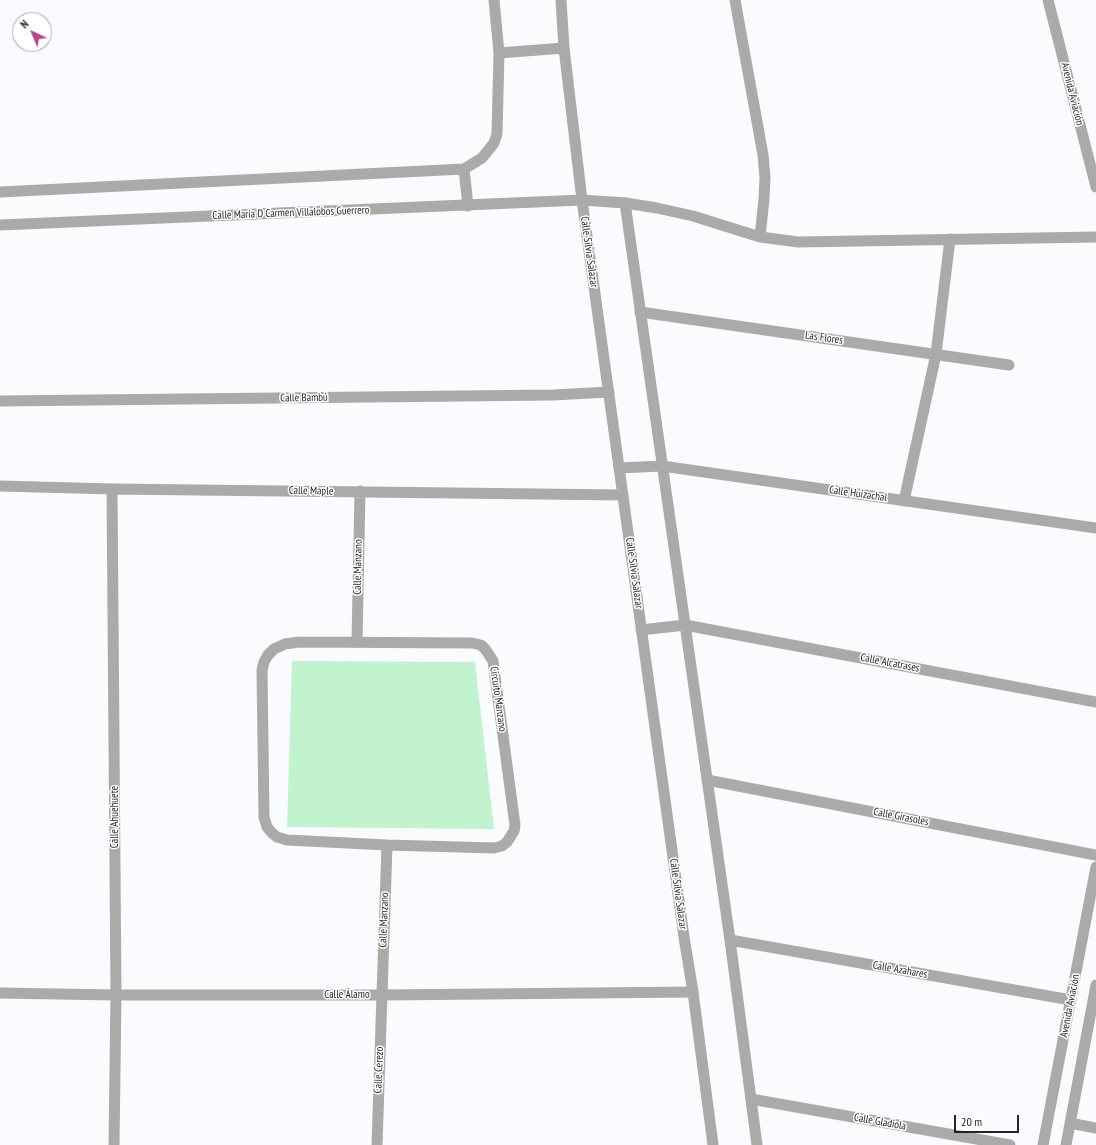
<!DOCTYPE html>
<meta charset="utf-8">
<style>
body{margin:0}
#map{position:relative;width:1096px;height:1145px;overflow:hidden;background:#f9fbff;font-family:"PT Sans Narrow",sans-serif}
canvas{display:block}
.north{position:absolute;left:12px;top:12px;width:40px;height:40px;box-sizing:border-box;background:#fff;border:1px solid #a7a7a8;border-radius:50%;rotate:316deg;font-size:11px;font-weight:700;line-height:16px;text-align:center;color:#232425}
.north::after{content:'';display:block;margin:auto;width:14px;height:18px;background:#bd4294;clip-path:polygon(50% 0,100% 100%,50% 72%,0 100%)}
.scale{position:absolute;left:954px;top:1115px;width:65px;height:18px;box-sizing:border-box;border:2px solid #232425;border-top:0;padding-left:5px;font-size:12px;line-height:14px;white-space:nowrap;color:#232425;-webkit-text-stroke:3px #fff;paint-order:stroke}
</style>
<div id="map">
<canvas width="1096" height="1145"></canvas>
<div class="north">N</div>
<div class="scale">20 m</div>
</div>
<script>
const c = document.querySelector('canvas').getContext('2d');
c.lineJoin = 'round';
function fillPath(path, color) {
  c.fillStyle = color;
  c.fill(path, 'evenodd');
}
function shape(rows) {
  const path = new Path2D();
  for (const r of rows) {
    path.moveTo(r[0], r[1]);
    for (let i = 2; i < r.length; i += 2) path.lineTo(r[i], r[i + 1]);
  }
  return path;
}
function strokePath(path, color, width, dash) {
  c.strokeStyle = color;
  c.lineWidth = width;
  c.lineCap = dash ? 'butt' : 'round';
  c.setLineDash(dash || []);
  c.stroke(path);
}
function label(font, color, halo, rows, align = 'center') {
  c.font = font + ' "PT Sans Narrow",sans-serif';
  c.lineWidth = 3;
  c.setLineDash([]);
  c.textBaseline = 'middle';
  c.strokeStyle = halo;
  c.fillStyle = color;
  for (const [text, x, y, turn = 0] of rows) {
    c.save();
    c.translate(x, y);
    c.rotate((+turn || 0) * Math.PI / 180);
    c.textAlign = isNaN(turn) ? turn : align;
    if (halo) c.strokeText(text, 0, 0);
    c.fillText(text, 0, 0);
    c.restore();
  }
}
const green = shape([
 [292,661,475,662,494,829,287,827]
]);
const minor = shape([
 [561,0,564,48,582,200],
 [735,0,763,155,765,177,764,199,760,237],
 [1048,0,1096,187],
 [499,53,564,48],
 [0,192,464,169],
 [468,206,464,169,482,158,494,143,497,134,499,53,494,0],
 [0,225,582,200,625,203,657,208,693,216,760,237,798,242,1096,237],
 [640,312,1009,365],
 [0,401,553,395,609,392],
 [619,468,662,466,1096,528],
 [0,486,112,489,623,495],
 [112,489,116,995,114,1145],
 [904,501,936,354,950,239],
 [641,630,685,625,1096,702],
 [299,642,472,643,481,645,486,650,493,661,515,825,514,831,507,842,502,846,494,848,387,845,287,840,277,837,272,833,267,827,264,817,262,670,264,662,268,655,274,649,285,644,299,642],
 [357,642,360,491],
 [707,780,1096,855],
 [730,940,1071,1000],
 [0,993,116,995,382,995,693,992],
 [751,1099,1010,1145],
 [1070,1123,1096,1128],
 [377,1145,387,845],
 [1043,1145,1096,867],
 [1066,1145,1096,985]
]);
const tertiary = shape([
 [582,200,684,937,693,992,713,1145],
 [625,203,730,940,757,1145]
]);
const streetNames = [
 ["Avenida Aviación",1072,94,76],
 ["Calle María D Carmen Villalobos Guerrero",291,213,-2],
 ["Calle Silvia Salazar",589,252,82],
 ["Las Flores",824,338,8],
 ["Calle Bambú",304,398,-1],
 ["Calle Maple",311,491,1],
 ["Calle Huizachal",858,494,8],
 ["Calle Manzano",358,567,-89],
 ["Calle Silvia Salazar",634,573,82],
 ["Calle Alcatrases",890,663,11],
 ["Circuito Manzano",498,699,82],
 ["Calle Ahuehuete",115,817,-90],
 ["Calle Girasoles",901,817,11],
 ["Calle Silvia Salazar",678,894,82],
 ["Calle Manzano",384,920,-88],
 ["Calle Azahares",900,970,10],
 ["Calle Álamo",347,995],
 ["Avenida Aviación",1070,1006,-79],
 ["Calle Cerezo",379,1070,-88],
 ["Calle Gladiola",880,1122,10]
];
fillPath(green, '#c2f3cf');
strokePath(minor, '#abaaa8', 11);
strokePath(tertiary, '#abaaa8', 11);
label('11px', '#232425', '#fff', streetNames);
</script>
